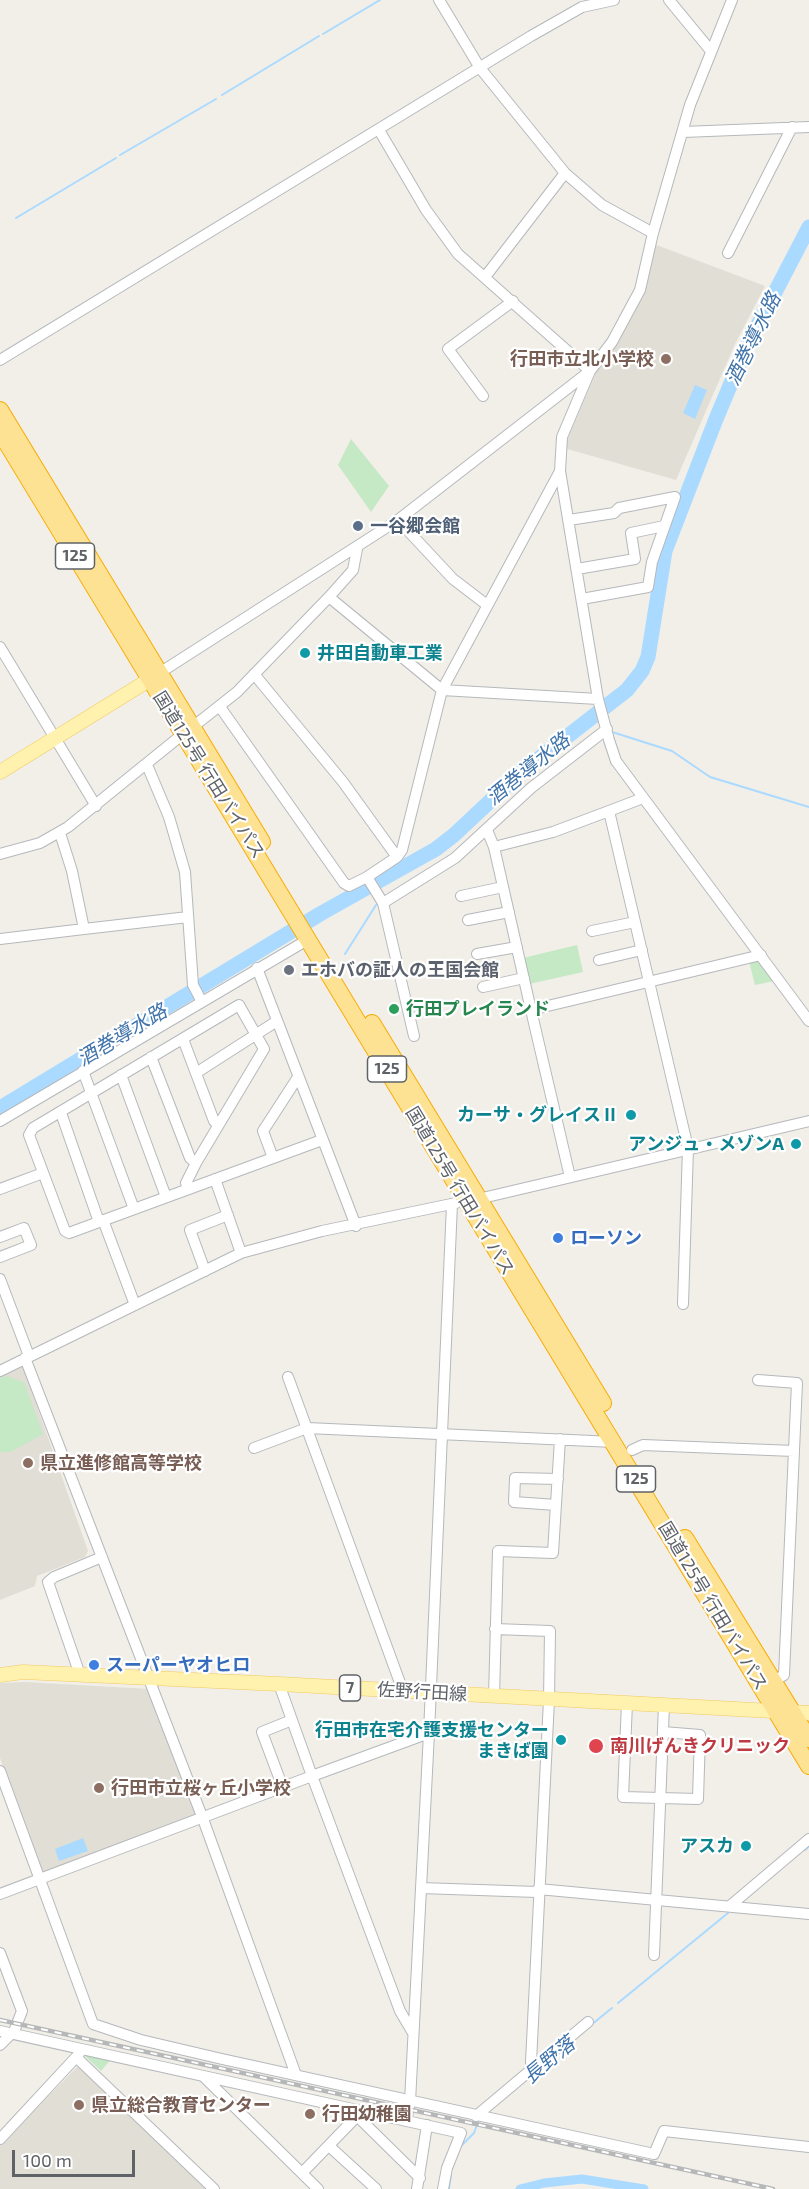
<!DOCTYPE html>
<meta charset="utf-8">
<style>
body{margin:0}
#map{position:relative;width:809px;height:2189px;overflow:hidden;background:#f1efe8;font-family:"Exo 2",sans-serif}
canvas{display:block}
.scale{position:absolute;left:12px;top:2150px;width:123px;height:27px;box-sizing:border-box;border:3px solid #5f6368;border-top:0;padding-left:8px;font-size:18px;line-height:21px;white-space:nowrap;color:#5f6368;-webkit-text-stroke:4px #fff;paint-order:stroke}
</style>
<div id="map">
<canvas width="809" height="2189"></canvas>
<div class="scale">100 m</div>
</div>
<script>
const c = document.querySelector('canvas').getContext('2d');
c.lineJoin = 'round';
function fillPath(path, color) {
  c.fillStyle = color;
  c.fill(path, 'evenodd');
}
function shape(rows) {
  const path = new Path2D();
  for (const r of rows) {
    path.moveTo(r[0], r[1]);
    for (let i = 2; i < r.length; i += 2) path.lineTo(r[i], r[i + 1]);
  }
  return path;
}
function strokePath(path, color, width, dash) {
  c.strokeStyle = color;
  c.lineWidth = width;
  c.lineCap = dash ? 'butt' : 'round';
  c.setLineDash(dash || []);
  c.stroke(path);
}
function label(font, color, halo, rows, align = 'center') {
  c.font = font + ' "Exo 2","Noto Sans JP",sans-serif';
  c.lineWidth = 4.5;
  c.setLineDash([]);
  c.textBaseline = 'middle';
  c.strokeStyle = halo;
  c.fillStyle = color;
  for (const [text, x, y, turn = 0] of rows) {
    c.save();
    c.translate(x, y);
    c.rotate((+turn || 0) * Math.PI / 180);
    c.textAlign = isNaN(turn) ? turn : align;
    if (halo) c.strokeText(text, 0, 0);
    c.fillText(text, 0, 0);
    c.restore();
  }
}
const education = shape([
 [654,244,765,286,735,344,676,480,564,448,596,373,622,326],
 [22,1364,88,1551,85,1557,37,1576,35,1586,0,1600,0,1374],
 [25,1682,149,1689,198,1817,42,1872,0,1758,0,1683],
 [79,2065,208,2189,0,2189,0,2145]
]);
const green = shape([
 [351,439,389,486,371,512,338,465],
 [577,945,583,972,529,984,523,958],
 [761,958,774,981,755,985,749,961],
 [6,1376,24,1382,43,1434,11,1452,0,1452,0,1378],
 [89,2051,113,2057,101,2071,85,2056]
]);
const water = shape([
 [695,385,707,390,695,419,683,413],
 [83,1838,88,1851,59,1861,55,1849]
]);
const stream = shape([
 [323,34,380,0],
 [222,95,319,36],
 [120,155,216,99],
 [16,218,116,158],
 [612,732,672,751,710,777,809,807],
 [345,954,376,905],
 [805,1850,809,1846],
 [618,2003,728,1913],
 [591,2025,612,2008],
 [461,2146,474,2133,479,2119],
 [449,2189,451,2174]
]);
const canal = shape([
 [520,2189,544,2183,582,2179,644,2189]
]);
const river = shape([
 [0,1108,320,914,436,849,454,835,519,774,627,690,642,671,648,657,665,551,716,419,745,350,809,227]
]);
const minor = shape([
 [439,0,480,68,565,173,602,205,653,233],
 [669,0,711,51],
 [379,130,426,210,458,254,590,371,562,437,560,471,598,699,609,740,616,761,809,1021],
 [683,132,809,127],
 [728,253,792,127],
 [485,277,565,173],
 [0,360,531,36,582,7,614,0],
 [483,396,448,349,513,301],
 [398,520,453,579,487,605],
 [569,520,614,513,619,508,675,497,652,562,648,587,582,599],
 [577,569,635,559,631,533,664,526],
 [329,597,442,690,598,699],
 [0,647,96,806],
 [161,672,398,520,590,371,612,342,640,290,653,233,690,105,732,0],
 [254,674,343,782,397,857,367,877,383,903],
 [220,707,344,883,349,886,367,877],
 [194,726,237,692,329,597,353,570,357,549],
 [147,765,169,817,185,872,193,985,202,1002],
 [643,798,609,811,688,1148,683,1304],
 [487,830,494,847,531,1010],
 [60,833,72,871,84,929,188,917],
 [494,847,553,832,609,811],
 [0,854,40,843,68,827,183,734],
 [397,857,402,850,442,690,560,471],
 [461,896,503,887],
 [468,920,509,912],
 [592,931,635,922],
 [0,939,84,929],
 [477,954,517,947],
 [599,960,642,950],
 [257,968,356,1226],
 [483,987,524,978],
 [414,1036,383,903,455,858,531,788,607,729],
 [183,1039,214,1121,218,1125],
 [151,1057,190,1158,196,1163],
 [83,1071,134,1209],
 [196,1073,277,1021],
 [121,1075,166,1197],
 [61,1113,99,1222],
 [0,1121,309,939],
 [273,1158,263,1131,298,1077],
 [570,1177,531,1010,761,955],
 [215,1179,241,1253],
 [0,1189,43,1173],
 [188,1189,186,1183,196,1163,264,1049,239,1005,33,1128,29,1135,65,1231,69,1233,322,1140],
 [474,1200,809,1121],
 [103,1220,135,1305],
 [0,1237,24,1228,31,1245,0,1257],
 [205,1271,190,1230,228,1215],
 [0,1279,29,1356],
 [25,1358,203,1819,296,2075],
 [0,1371,241,1253,322,1231,456,1203],
 [288,1377,403,1691],
 [758,1380,797,1383,784,1675,774,1681],
 [254,1448,307,1428,614,1442],
 [632,1450,643,1445,794,1451],
 [556,1505,514,1502,515,1478,558,1479],
 [495,1629,550,1631,549,1700,531,2062,533,2068],
 [80,1675,48,1582,54,1577,102,1557],
 [494,1696,498,1551,553,1553,560,1439],
 [627,1703,623,1797,698,1799,700,1735,663,1732],
 [0,1771,93,2024,141,2040,222,2059,654,2154,664,2131,809,2147],
 [283,1788,262,1732,292,1720],
 [421,1888,537,1892],
 [538,1889,809,1914],
 [0,1894,312,1776,279,1684],
 [731,1905,809,1839],
 [0,1953,22,2011,13,2034],
 [654,1955,664,1705],
 [0,2031,461,2133,447,2168,443,2189],
 [413,2033,400,2011,312,1776,429,1733],
 [0,2045,11,2034],
 [77,2058,214,2189],
 [203,2076,318,2189],
 [476,2116,588,2022],
 [358,2117,420,2178],
 [406,2121,410,2102,429,1733,452,1204],
 [0,2139,79,2054],
 [329,2146,376,2189],
 [302,2173,362,2111],
 [417,2189,427,2125]
]);
const major = shape([
 [0,772,157,675],
 [0,1675,23,1672,279,1684,809,1713]
]);
const highway = shape([
 [0,410,262,842],
 [0,432,809,1766],
 [372,1023,603,1403],
 [685,1538,809,1739]
]);
const rail = shape([
 [0,2020,773,2189]
]);
const markers = [
 [666,359,6,"#8d6e63"],
 [358,526,6,"#5c6f8a"],
 [305,653,6,"#0f9aa8"],
 [289,970,6,"#6b7280"],
 [394,1009,6,"#2e9e5b"],
 [631,1115,6,"#0f9aa8"],
 [796,1144,6,"#0f9aa8"],
 [558,1238,6,"#3f7fe0"],
 [28,1463,6,"#8d6e63"],
 [94,1665,6,"#3f7fe0"],
 [561,1740,6,"#0f9aa8"],
 [596,1746,8,"#e0444e"],
 [99,1788,6,"#8d6e63"],
 [746,1846,6,"#0f9aa8"],
 [79,2105,6,"#8d6e63"],
 [310,2114,6,"#8d6e63"]
];
const shields = [
 [75,556,39],
 [387,1069,39],
 [636,1479,39],
 [350,1688,21]
];
const shieldNames = [
 ["125",75,556],
 ["125",387,1069],
 ["125",636,1479],
 ["7",350,1688]
];
const educationNames = [
 ["行田市立北小学校",654,359,"right"],
 ["県立進修館高等学校",40,1463],
 ["行田市立桜ヶ丘小学校",111,1788],
 ["県立総合教育センター",91,2105],
 ["行田幼稚園",322,2114]
];
const serviceNames = [
 ["一谷郷会館",370,526]
];
const cultureNames = [
 ["井田自動車工業",317,653,"left"],
 ["カーサ・グレイスⅡ",619,1115],
 ["アンジュ・メゾンA",784,1144],
 ["行田市在宅介護支援センター",549,1730],
 ["まきば園",549,1751],
 ["アスカ",734,1846]
];
const streetNames = [
 ["国道125号 行田バイパス",209,775,58],
 ["国道125号 行田バイパス",460,1191,59],
 ["国道125号 行田バイパス",713,1606,59],
 ["佐野行田線",422,1692,3]
];
const worshipNames = [
 ["エホバの証人の王国会館",301,970]
];
const leisureNames = [
 ["行田プレイランド",406,1009]
];
const shopNames = [
 ["ローソン",570,1238],
 ["スーパーヤオヒロ",106,1665]
];
const healthNames = [
 ["南川げんきクリニック",610,1746]
];
const waterNames = [
 ["酒巻導水路",753,339,-64],
 ["酒巻導水路",528,769,-39],
 ["酒巻導水路",122,1035,-31],
 ["長野落",549,2060,-40]
];
fillPath(education, '#e1ded6');
fillPath(green, '#c5e8c5');
fillPath(water, '#aadaff');
strokePath(stream, '#aadaff', 2);
strokePath(canal, '#aadaff', 9);
strokePath(river, '#aadaff', 15);
strokePath(minor, '#b5b8bc', 12);
strokePath(major, '#f2c960', 15);
strokePath(highway, '#f9ab00', 18);
strokePath(minor, '#fff', 10);
strokePath(major, '#fff2af', 14);
strokePath(highway, '#fde293', 16);
strokePath(rail, '#b6b7b8', 4.5);
strokePath(rail, '#fff', 2, [7]);
for (const [x, y, r, color] of markers) {
  const dot = new Path2D();
  dot.arc(x, y, r, 0, 2 * Math.PI);
  c.fillStyle = color;
  c.fill(dot);
  strokePath(dot, '#fff', 2);
}
for (const [x, y, w] of shields) {
  const box = new Path2D();
  box.roundRect(x - w / 2, y - 13, w, 26, 4.5);
  c.fillStyle = '#fff';
  c.fill(box);
  strokePath(box, '#5f6368', 1.5);
}
label('bold 16px', '#5f6368', null, shieldNames);
label('bold 18px', '#785e54', '#fff', educationNames, 'left');
label('bold 18px', '#4e5e75', '#fff', serviceNames, 'left');
label('bold 18px', '#0d838f', '#fff', cultureNames, 'right');
label('18px', '#5f6368', '#fff', streetNames);
label('bold 18px', '#5b616d', '#fff', worshipNames, 'left');
label('bold 18px', '#27864d', '#fff', leisureNames, 'left');
label('bold 18px', '#366cbe', '#fff', shopNames, 'left');
label('bold 18px', '#be3a42', '#fff', healthNames, 'left');
label('italic 20px', '#4174aa', '#fff', waterNames);
</script>
